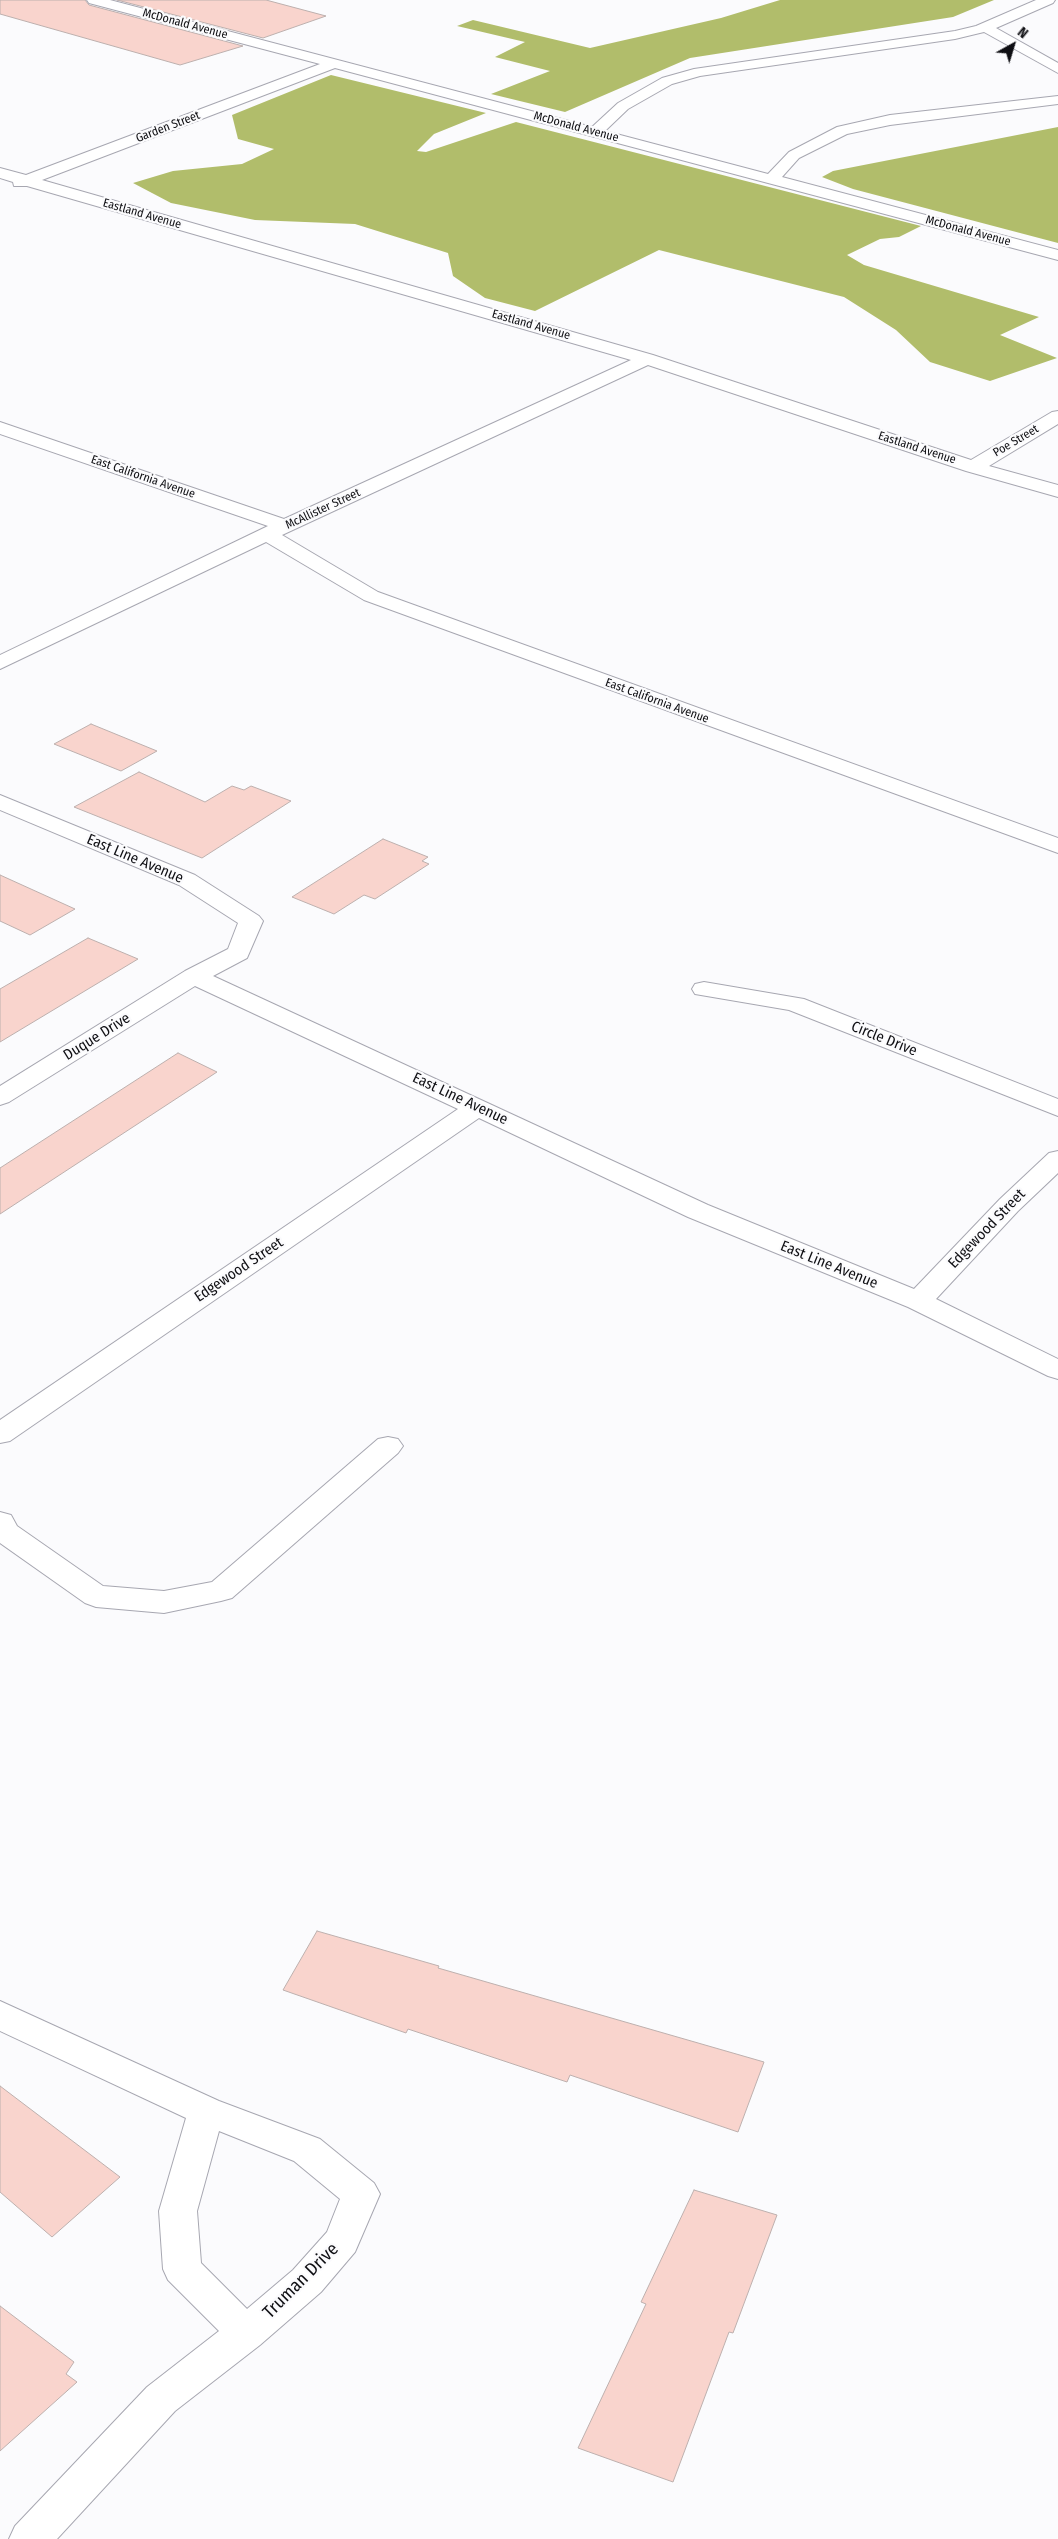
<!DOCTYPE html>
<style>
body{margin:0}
#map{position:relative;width:1058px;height:2539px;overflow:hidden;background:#fbfbfd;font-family:"Fira Sans Condensed",sans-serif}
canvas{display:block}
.north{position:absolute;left:988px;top:20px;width:50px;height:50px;-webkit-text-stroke:4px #fbfbfd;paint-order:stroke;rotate:39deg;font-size:14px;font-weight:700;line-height:20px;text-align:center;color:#0f0f13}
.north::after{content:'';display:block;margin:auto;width:18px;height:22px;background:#0f0f13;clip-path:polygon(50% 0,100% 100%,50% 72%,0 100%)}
</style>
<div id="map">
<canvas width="1058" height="2539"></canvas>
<div class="north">N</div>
</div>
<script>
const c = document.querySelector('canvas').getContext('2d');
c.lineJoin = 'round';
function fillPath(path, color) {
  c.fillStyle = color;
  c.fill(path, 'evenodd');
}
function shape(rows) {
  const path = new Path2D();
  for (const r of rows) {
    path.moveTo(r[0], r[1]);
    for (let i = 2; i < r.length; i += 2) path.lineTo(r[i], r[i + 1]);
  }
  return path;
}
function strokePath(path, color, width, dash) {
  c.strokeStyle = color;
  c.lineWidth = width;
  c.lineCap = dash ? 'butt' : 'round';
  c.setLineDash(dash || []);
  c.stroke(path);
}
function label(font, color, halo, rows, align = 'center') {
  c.font = font + ' "Fira Sans Condensed",sans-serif';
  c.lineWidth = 4.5;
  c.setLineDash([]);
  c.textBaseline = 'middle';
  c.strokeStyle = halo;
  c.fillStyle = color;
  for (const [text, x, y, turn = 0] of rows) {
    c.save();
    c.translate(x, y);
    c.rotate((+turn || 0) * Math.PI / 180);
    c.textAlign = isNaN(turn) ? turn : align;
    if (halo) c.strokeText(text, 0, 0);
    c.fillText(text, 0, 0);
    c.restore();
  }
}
const forest = shape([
 [780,0,994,0,953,17,690,58,565,112,491,94,550,71,495,57,525,42,457,26,473,20,590,48,721,18],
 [331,75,486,113,434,134,417,151,426,152,516,122,921,226,899,237,880,239,847,255,864,265,1039,317,1000,335,1057,358,990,381,930,362,896,330,844,297,659,250,535,311,485,298,453,276,448,253,355,224,255,220,171,203,133,183,173,171,242,164,274,149,238,139,232,115],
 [1058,127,1058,243,853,189,822,177,833,171]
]);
const building = shape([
 [0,0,85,0,89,5,243,46,180,65,0,14,0,0],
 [117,0,266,0,326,16,263,38,117,0],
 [91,724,157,751,121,771,54,744,91,724],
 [139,772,205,802,232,786,244,790,251,786,291,801,202,858,74,807,139,772],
 [383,839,428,857,422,861,429,864,375,899,364,895,334,914,292,897,383,839],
 [0,875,75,909,30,935,0,921,0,875],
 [88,938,138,959,0,1042,0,989,88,938],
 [178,1053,217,1072,0,1214,0,1168,178,1053],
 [317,1931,439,1966,438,1968,764,2062,738,2132,570,2075,567,2082,408,2029,406,2033,283,1990,317,1931],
 [0,2086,120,2177,52,2237,0,2192,0,2086],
 [694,2190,777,2215,733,2333,729,2332,673,2482,578,2448,646,2304,641,2302,694,2190],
 [0,2306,74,2362,66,2374,77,2382,0,2451,0,2306]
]);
const minor = shape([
 [87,0,110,0,592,127,618,103,662,78,694,69,955,31,976,26,1036,0,1055,0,1053,3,996,28,1058,63,1058,73,984,32,955,39,700,76,672,84,628,109,605,131,768,174,789,152,837,127,890,115,1058,96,1058,104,890,125,847,134,799,158,782,177,1058,250,1058,260,335,68,42,180,653,355,971,460,1052,412,1058,411,1058,424,989,466,1058,485,1058,497,966,471,648,365,282,535,378,592,1058,838,1058,853,364,600,266,542,0,669,0,655,268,526,0,434,0,422,284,519,631,360,27,186,14,186,13,182,0,178,0,168,26,175,320,64,89,3,87,0],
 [0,795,195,875,259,916,263,921,247,958,213,976,708,1205,914,1289,1000,1199,1049,1153,1058,1151,1058,1173,1018,1211,936,1299,1058,1359,1058,1379,1048,1376,908,1307,688,1217,479,1118,10,1441,0,1443,0,1420,458,1109,195,986,9,1102,0,1105,0,1086,185,971,228,949,238,923,179,885,0,810,0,795],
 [704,982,804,999,1058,1099,1058,1116,789,1010,695,994,692,989,695,984,704,982],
 [388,1437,398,1439,403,1446,398,1453,232,1598,221,1601,164,1613,96,1607,85,1603,0,1543,0,1512,11,1515,17,1526,103,1586,164,1591,212,1582,378,1439,388,1437],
 [0,2001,219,2101,320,2139,374,2183,380,2194,355,2252,321,2292,260,2345,175,2411,57,2539,9,2539,15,2526,147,2387,219,2331,168,2280,163,2269,159,2211,186,2118,0,2031,0,2001],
 [219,2131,294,2161,340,2199,327,2232,293,2270,247,2309,201,2263,197,2211,219,2131]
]);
const farStreetnames = [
 ["McDonald Avenue",185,24,15],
 ["Garden Street",168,127,-21],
 ["McDonald Avenue",576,127,15],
 ["Eastland Avenue",142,214,16],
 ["McDonald Avenue",968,231,15],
 ["Eastland Avenue",531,325,16],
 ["Poe Street",1016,441,-31],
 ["Eastland Avenue",917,448,18],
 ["East California Avenue",143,477,19],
 ["McAllister Street",323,509,-25],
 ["East California Avenue",657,701,20]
];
const streetNames = [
 ["East Line Avenue",135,859,23],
 ["Duque Drive",97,1037,-32],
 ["Circle Drive",884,1039,22],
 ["East Line Avenue",460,1099,25],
 ["Edgewood Street",987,1229,-46],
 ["East Line Avenue",829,1265,22],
 ["Edgewood Street",239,1270,-34]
];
const nearStreetnames = [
 ["Truman Drive",301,2281,-45]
];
fillPath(forest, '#b1bd6b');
fillPath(building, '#f9d4cd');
strokePath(building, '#bdb0ae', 1);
strokePath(minor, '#a7a7b1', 2);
fillPath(minor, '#fff');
label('12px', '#0f0f13', '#fbfbfd', farStreetnames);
label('15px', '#0f0f13', '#fbfbfd', streetNames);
label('18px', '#0f0f13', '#fbfbfd', nearStreetnames);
</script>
